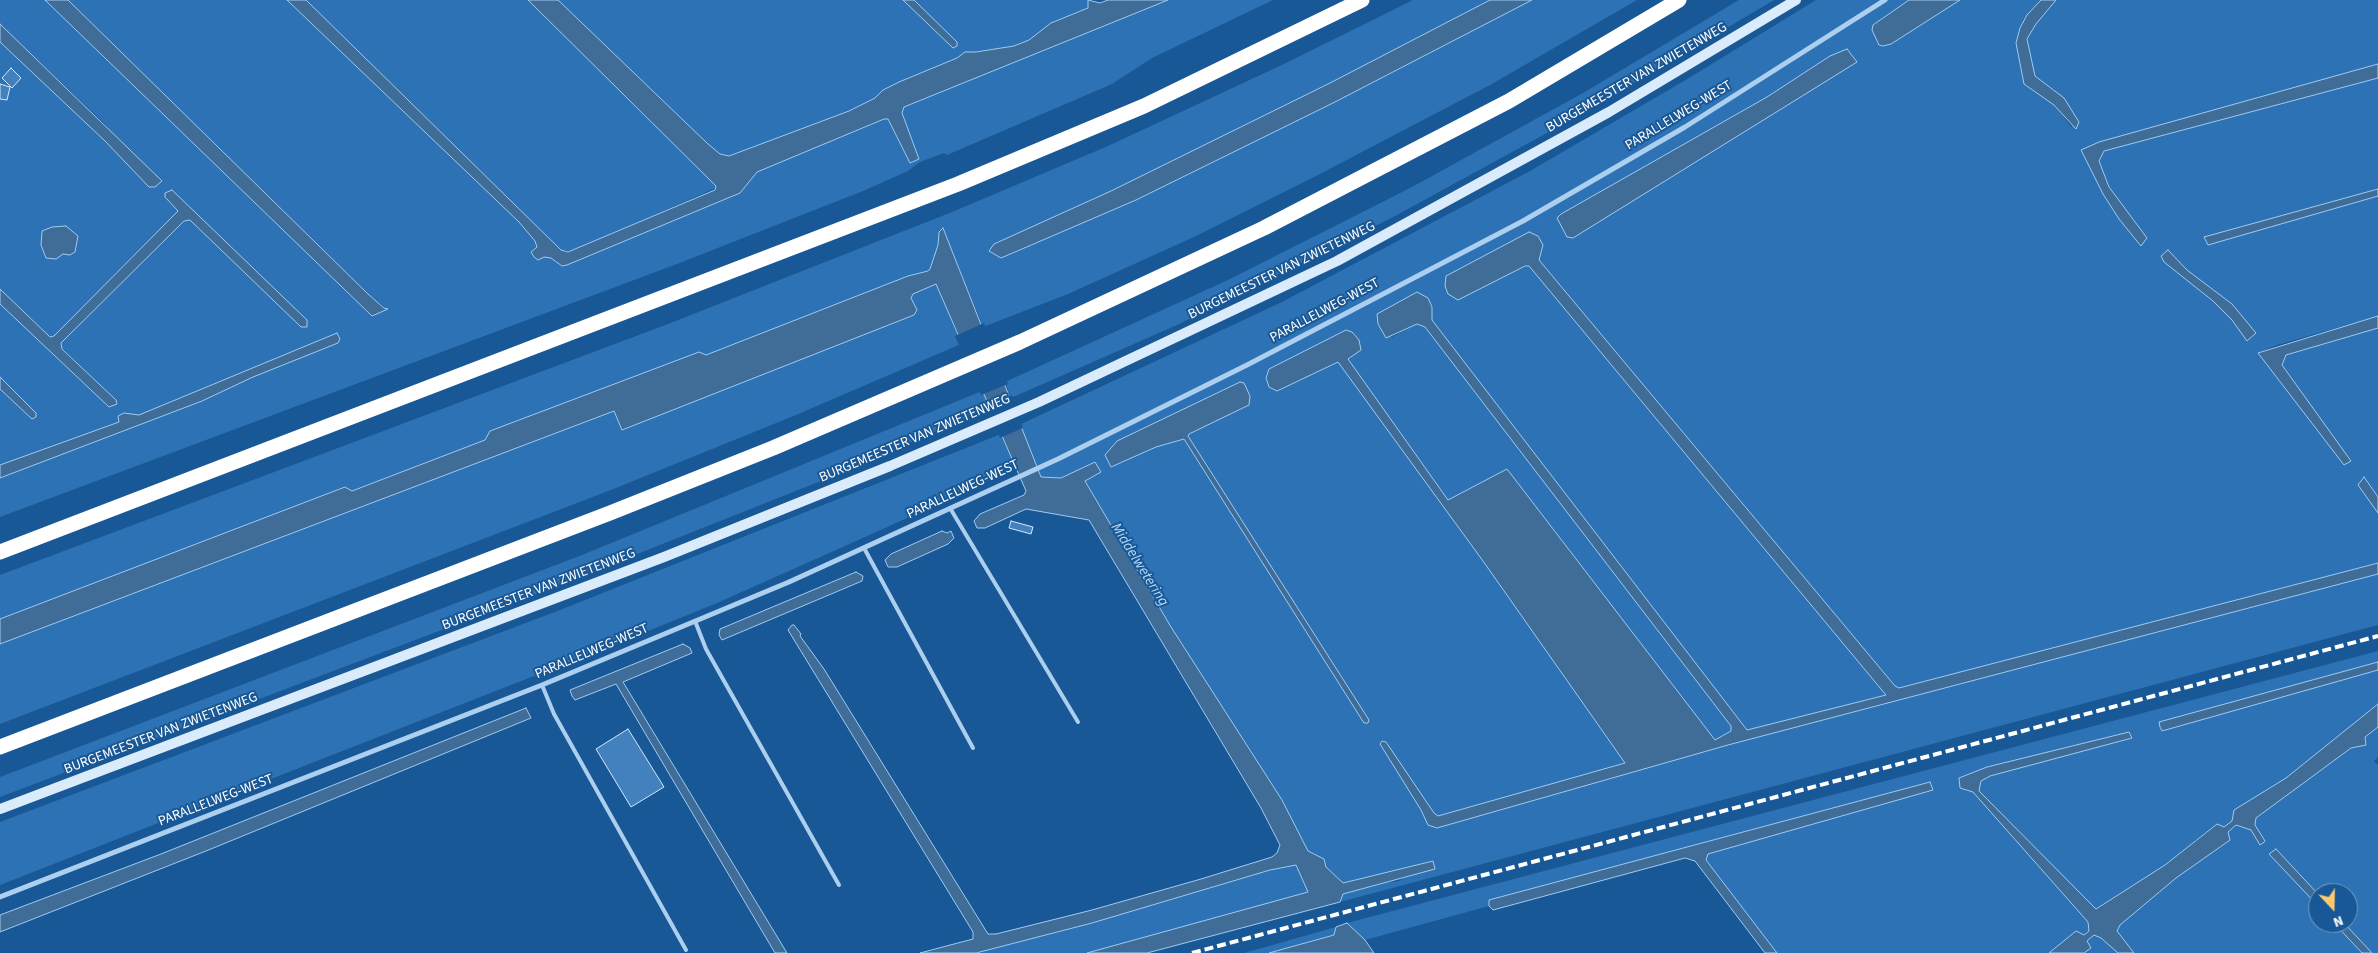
<!DOCTYPE html>
<style>
body{margin:0}
#map{position:relative;width:2378px;height:953px;overflow:hidden;background:#195896;font-family:"Source Sans 3",sans-serif}
canvas{display:block}
.north{position:absolute;left:2308px;top:883px;width:50px;height:50px;box-sizing:border-box;background:#195896;border:1px solid #759bc0;border-radius:50%;rotate:159deg;font-size:14px;font-weight:700;line-height:20px;text-align:center;color:#fff}
.north::after{content:'';display:block;margin:auto;width:18px;height:22px;background:#ffca6b;clip-path:polygon(50% 0,100% 100%,50% 72%,0 100%)}
</style>
<div id="map">
<canvas width="2378" height="953"></canvas>
<div class="north">N</div>
</div>
<script>
const c = document.querySelector('canvas').getContext('2d');
c.lineJoin = 'round';
function fillPath(path, color) {
  c.fillStyle = color;
  c.fill(path, 'evenodd');
}
function shape(rows) {
  const path = new Path2D();
  for (const r of rows) {
    path.moveTo(r[0], r[1]);
    for (let i = 2; i < r.length; i += 2) path.lineTo(r[i], r[i + 1]);
  }
  return path;
}
function strokePath(path, color, width, dash) {
  c.strokeStyle = color;
  c.lineWidth = width;
  c.lineCap = dash ? 'butt' : 'round';
  c.setLineDash(dash || []);
  c.stroke(path);
}
function label(font, color, halo, rows, align = 'center') {
  c.font = font + ' "Source Sans 3",sans-serif';
  c.lineWidth = 4;
  c.setLineDash([]);
  c.textBaseline = 'middle';
  c.strokeStyle = halo;
  c.fillStyle = color;
  for (const [text, x, y, turn = 0] of rows) {
    c.save();
    c.translate(x, y);
    c.rotate((+turn || 0) * Math.PI / 180);
    c.textAlign = isNaN(turn) ? turn : align;
    if (halo) c.strokeText(text, 0, 0);
    c.fillText(text, 0, 0);
    c.restore();
  }
}
const green = shape([
 [0,0,45,0,372,316,387,309,368,294,68,0,287,0,519,222,535,241,544,257,551,258,562,266,567,265,740,193,756,172,884,119,888,119,910,163,919,158,902,113,904,107,1168,0,1273,0,1152,58,1112,84,947,155,944,153,920,162,908,171,863,191,677,264,0,517,0,478,202,401,337,333,139,415,124,413,118,416,119,422,0,465,0,389,32,419,36,413,0,377,0,304,109,407,116,400,62,348,61,343,132,271,184,221,190,220,192,209,178,211,54,336,50,337,0,289,0,42,105,141,149,187,104,123,0,24],
 [306,0,528,0,716,184,716,188,572,251,561,250],
 [558,0,1088,0,1089,6,1088,8,1051,23,1029,40,1014,46,976,52,965,52,957,58,899,82,883,90,875,98,849,111,729,156,720,154,708,144],
 [1413,0,1490,0,1330,83,1111,191,994,244,990,251,1001,258,1136,200,1333,103,1532,0,1637,0,1490,85,1318,175,1194,237,1068,294,983,327,943,228,939,232,938,245,930,269,928,271,908,276,706,355,699,352,490,431,485,440,351,491,345,487,0,619,0,575,668,324,952,212,1108,146,1286,63],
 [1739,0,1774,0,1578,116,1395,216,1177,325,1011,398,1005,382,1228,280,1412,187,1583,93],
 [1816,0,1909,0,1873,25,1883,46,1891,43,1960,0,2041,0,2027,15,2020,28,2016,43,2024,83,2055,105,2072,128,2064,98,2035,76,2027,40,2036,24,2056,0,2378,0,2378,64,2082,150,2103,194,2119,219,2141,245,2147,238,2109,187,2099,161,2104,151,2378,78,2378,189,2204,238,2208,244,2378,196,2378,316,2277,345,2258,353,2344,465,2350,461,2282,365,2286,355,2378,328,2378,497,2364,477,2358,485,2378,513,2378,563,1899,688,1895,686,1539,260,1543,245,1529,232,1446,276,1529,266,1886,695,1747,731,1432,320,1432,307,1377,314,1378,324,1392,337,1417,324,1425,327,1731,726,1731,731,1715,740,1507,469,1448,500,1348,359,1346,330,1269,369,1266,378,1277,391,1338,361,1483,561,1625,763,1438,816,1421,810,1428,825,1437,828,1728,745,2378,574,2378,625,1340,902,1343,894,1374,884,1399,881,1432,861,1343,883,1326,867,1324,859,1308,851,1282,800,1171,627,1085,480,1101,472,1095,462,1061,478,1041,477,1019,425,1282,302,1530,171,1689,78],
 [1830,56,1857,62,1557,218,1561,214,1767,97],
 [2168,250,2187,270,2232,304,2256,333,2248,341,2232,320,2213,301,2164,262,2161,256],
 [1189,434,1188,436,1369,720,1368,723,1364,723,1184,439,1156,447,1111,467,1105,455],
 [936,284,961,344,796,415,611,490,0,724,0,644,614,411,622,429,914,315,917,310,911,298,913,294],
 [982,391,990,408,826,479,529,597,0,797,0,777,582,555],
 [1001,434,1016,468,874,533,717,603,621,642,0,885,0,822,560,610],
 [2378,651,2378,662,2281,689,2309,688,2378,670,2378,704,2286,778,2234,810,2232,821,2224,827,2216,824,2165,865,2095,909,1979,791,1981,781,1989,776,1987,767,1959,778,1960,788,1973,792,2088,922,2090,931,2084,935,2076,932,2049,953,1777,953,1706,860,1708,854,1930,782,1489,900,1489,906,1365,940,1347,923],
 [2378,727,2378,757,2374,761,2378,765,2378,953,2372,953,2344,923,2348,923,2348,893,2318,894,2276,849,2270,854,2318,906,2318,923,2334,923,2362,953,2134,953,2120,938,2117,931,2120,925,2176,878,2230,840,2228,832,2236,825,2251,830,2260,845,2265,841,2255,825,2256,818,2351,748,2366,745,2365,737],
 [1296,865,1308,892,1214,920,1087,953,976,953,1092,923,1270,870],
 [1336,927,1334,935,1269,953,1244,953],
 [2094,935,2101,938,2118,953,2084,953,2091,948,2087,941]
]);
const water = shape([
 [45,0,68,0,368,294,384,308,388,309,372,316,45,0],
 [287,0,306,0,561,250,568,252,715,190,716,186,528,0,558,0,708,144,720,154,729,156,849,111,875,98,883,90,899,82,957,58,965,52,976,52,1014,46,1029,40,1051,23,1088,8,1088,0,1100,3,1108,0,1168,0,904,107,902,113,919,159,910,163,888,119,884,119,757,172,740,193,567,265,562,266,551,258,544,257,538,260,534,257,531,252,537,247,535,241,519,222,287,0],
 [903,0,914,0,957,42,957,46,953,48,903,0],
 [1490,0,1532,0,1333,103,1136,200,1001,258,989,251,994,244,1111,191,1330,83,1490,0],
 [1909,0,1960,0,1891,44,1883,46,1879,45,1872,30,1873,25,1909,0],
 [2041,0,2056,0,2036,24,2027,39,2035,76,2064,98,2079,122,2076,129,2054,105,2024,84,2016,43,2020,28,2027,15,2041,0],
 [0,24,162,181,155,187,149,187,105,141,0,42,0,24],
 [1847,49,1857,62,1849,67,1573,238,1567,237,1557,218,1561,214,1767,97,1830,56,1847,49],
 [2378,64,2378,78,2104,151,2099,161,2109,187,2147,238,2141,246,2119,219,2103,194,2081,150,2099,142,2378,64],
 [2378,189,2378,196,2208,245,2204,237,2378,189],
 [172,190,307,320,307,327,301,327,190,220,184,221,61,343,62,349,116,400,117,404,109,407,0,304,0,289,50,337,54,336,178,211,165,197,165,193,172,190],
 [66,226,78,236,75,252,70,255,63,254,56,259,46,258,41,245,42,231,52,227,66,226],
 [943,228,1041,477,1061,478,1095,462,1101,472,1085,481,1171,627,1282,800,1308,851,1324,859,1326,867,1343,883,1433,861,1435,869,1343,894,1340,902,1147,953,1087,953,1308,892,1296,865,1270,870,1092,923,976,953,920,953,973,939,973,932,788,630,792,625,794,625,801,634,800,636,824,669,988,934,996,934,1092,910,1201,879,1272,857,1277,853,1280,845,1261,808,1089,520,1026,509,985,528,977,528,974,521,980,514,1024,495,1026,491,936,284,913,294,911,298,917,310,914,315,622,430,614,411,0,644,0,619,345,487,352,491,485,440,490,431,699,352,706,355,908,276,928,271,930,269,938,245,939,232,943,228],
 [1529,232,1538,236,1543,245,1539,260,1895,686,1899,688,2378,563,2378,574,1728,745,1437,828,1428,825,1421,810,1380,744,1382,741,1386,742,1434,813,1438,816,1625,763,1483,561,1338,362,1277,391,1269,387,1266,378,1269,369,1346,330,1352,332,1359,340,1361,350,1348,359,1448,500,1507,469,1715,740,1731,731,1731,726,1425,327,1417,324,1386,338,1378,324,1377,314,1417,292,1428,298,1432,307,1432,320,1747,730,1886,695,1529,266,1525,266,1458,300,1448,294,1445,286,1446,276,1529,232],
 [2168,250,2187,270,2232,304,2256,333,2247,341,2232,320,2213,301,2164,262,2161,256,2168,250],
 [2378,316,2378,328,2286,355,2282,365,2351,461,2344,465,2258,353,2378,316],
 [337,333,340,339,338,343,253,377,202,401,0,478,0,465,119,422,118,416,124,413,139,415,337,333],
 [0,377,36,413,36,417,32,419,0,389,0,377],
 [1240,382,1244,383,1250,396,1249,405,1189,434,1188,436,1369,720,1368,723,1364,723,1184,439,1156,447,1111,467,1105,455,1117,441,1240,382],
 [2364,477,2378,497,2378,513,2358,485,2364,477],
 [942,531,947,533,951,531,954,538,948,544,897,567,888,567,885,560,891,554,942,531],
 [856,572,863,576,862,581,722,640,719,635,720,629,856,572],
 [683,644,690,648,692,653,623,682,787,953,775,953,616,684,575,700,572,696,570,690,683,644],
 [2378,662,2378,670,2162,731,2160,727,2159,722,2378,662],
 [2378,704,2378,727,2365,737,2366,745,2351,748,2256,818,2255,825,2265,841,2263,843,2260,845,2251,830,2236,825,2228,832,2230,840,2176,878,2120,925,2117,931,2134,953,2118,953,2101,938,2094,935,2087,941,2091,948,2084,953,2049,953,2076,931,2084,935,2089,931,2088,922,1973,792,1960,788,1959,778,1987,767,2129,732,2132,738,1990,776,1981,781,1979,791,2096,909,2165,865,2217,824,2224,827,2232,821,2234,810,2286,778,2378,704],
 [526,708,531,718,206,851,0,932,0,915,161,854,526,708],
 [1930,782,1933,790,1708,854,1706,860,1777,953,1765,953,1695,861,1685,858,1493,910,1489,906,1489,900,1930,782],
 [2276,849,2318,894,2318,906,2269,854,2276,849],
 [1347,923,1365,940,1374,953,1269,953,1334,935,1336,927,1347,923],
 [2334,923,2344,923,2372,953,2362,953,2334,923]
]);
const pier = shape([
 [984,323,1008,384,981,395,955,336],
 [1012,395,1023,428,1000,438,986,406]
]);
const building = shape([
 [11,68,21,78,12,88,2,78,11,68],
 [0,84,10,87,7,100,0,99,0,84],
 [1011,521,1033,527,1031,534,1009,528,1011,521],
 [628,729,664,787,631,807,596,749,628,729]
]);
const lane = shape([
 [950,508,1078,722],
 [864,548,973,748],
 [695,621,706,649,839,885],
 [542,685,554,714,686,950]
]);
const street = shape([
 [0,897,542,685,789,582,1058,459,1247,365,1523,221,1685,127,1885,0]
]);
const secondary = shape([
 [0,809,664,557,890,466,1039,402,1337,261,1609,112,1796,0]
]);
const highway = shape([
 [0,552,958,184,1144,106,1362,0],
 [0,747,610,513,773,448,1020,342,1264,228,1509,101,1679,0]
]);
const rail = shape([
 [1192,953,2378,636]
]);
const streetNames = [
 ["BURGEMEESTER VAN ZWIETENWEG",1637,78,-30],
 ["PARALLELWEG-WEST",1679,116,-31],
 ["BURGEMEESTER VAN ZWIETENWEG",1282,271,-26],
 ["PARALLELWEG-WEST",1325,311,-28],
 ["BURGEMEESTER VAN ZWIETENWEG",915,439,-23],
 ["PARALLELWEG-WEST",963,490,-25],
 ["BURGEMEESTER VAN ZWIETENWEG",539,590,-21],
 ["PARALLELWEG-WEST",592,652,-23],
 ["BURGEMEESTER VAN ZWIETENWEG",161,734,-21],
 ["PARALLELWEG-WEST",216,801,-21]
];
const waterNames = [
 ["Middelwetering",1139,565,58]
];
fillPath(green, '#2d72b4');
fillPath(water, '#406c98');
strokePath(water, '#9fcbf2', 1);
fillPath(pier, '#195896');
fillPath(building, '#4281bd');
strokePath(building, '#d3e8fb', 1);
strokePath(lane, '#accff0', 4);
strokePath(street, '#accff0', 5);
strokePath(secondary, '#daebfb', 10);
strokePath(highway, '#fff', 15);
strokePath(rail, '#fff', 4, [9, 4]);
label('14px', '#fff', '#195896', streetNames);
label('italic 15px', '#b8d9f7', '#195896', waterNames);
</script>
